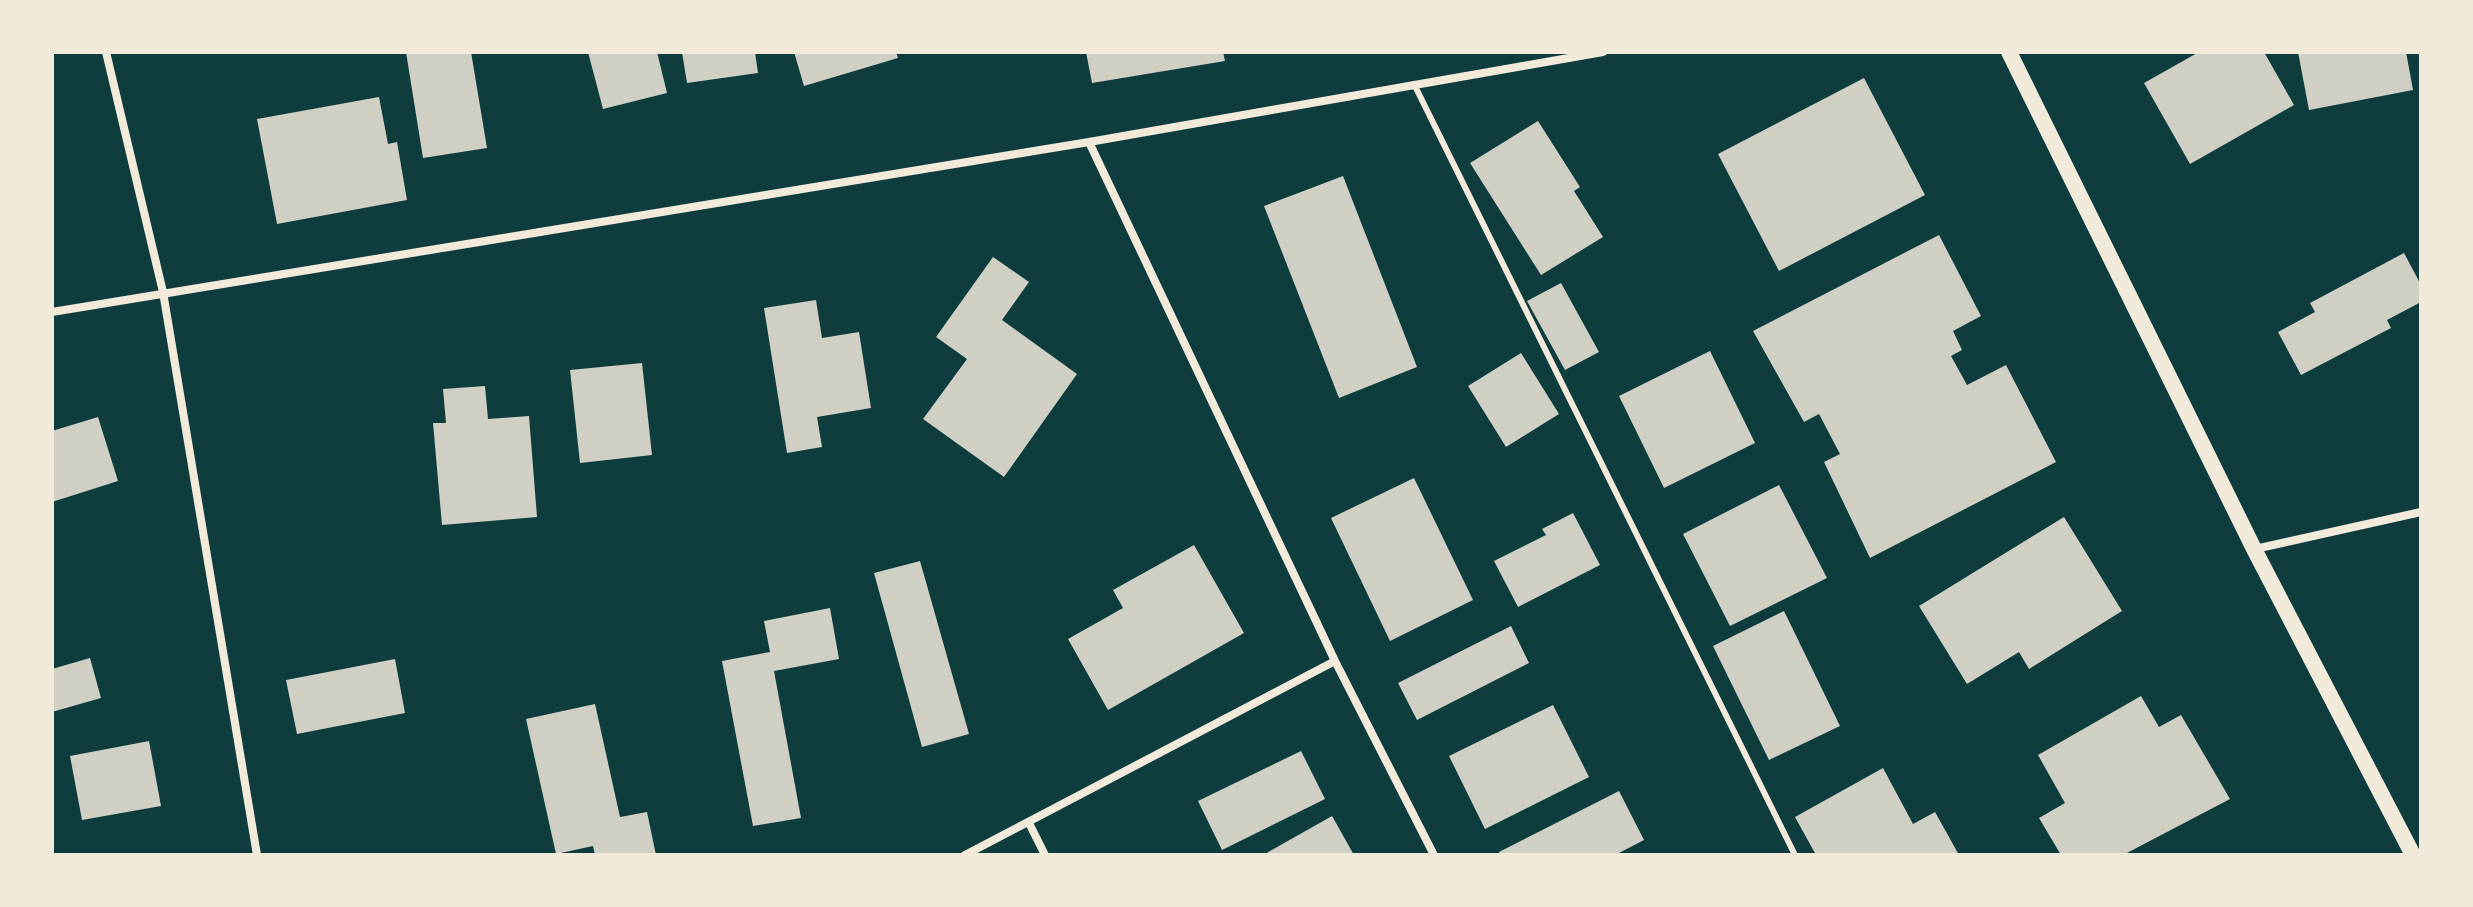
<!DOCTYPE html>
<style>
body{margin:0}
#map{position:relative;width:2473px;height:907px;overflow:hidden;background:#0f3d3e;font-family:"DM Sans",sans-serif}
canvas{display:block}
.frame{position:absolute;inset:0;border:54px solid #f1e9da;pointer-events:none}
</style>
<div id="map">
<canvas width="2473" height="907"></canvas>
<div class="frame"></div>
</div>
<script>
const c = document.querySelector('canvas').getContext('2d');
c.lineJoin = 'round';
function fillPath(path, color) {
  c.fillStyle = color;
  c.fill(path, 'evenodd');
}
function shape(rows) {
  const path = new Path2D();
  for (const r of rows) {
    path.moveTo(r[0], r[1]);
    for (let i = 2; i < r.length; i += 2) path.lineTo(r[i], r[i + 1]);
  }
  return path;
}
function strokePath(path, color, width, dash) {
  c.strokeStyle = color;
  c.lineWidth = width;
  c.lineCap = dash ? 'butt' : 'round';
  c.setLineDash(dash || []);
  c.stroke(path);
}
const building = shape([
 [406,52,471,52,487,148,423,158],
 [588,52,657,52,667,93,603,109],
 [682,52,755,52,758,73,687,83],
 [794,52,896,52,898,58,804,86],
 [1086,52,1223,52,1225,61,1092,83],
 [2199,52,2264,52,2294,105,2190,164,2144,83],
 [2298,52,2406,52,2413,90,2309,110],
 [1864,78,1925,195,1779,271,1718,154],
 [379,97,388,144,397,142,407,200,277,224,257,119],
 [1538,121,1580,187,1574,191,1603,237,1541,275,1470,163],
 [1343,176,1417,367,1339,398,1264,206],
 [1939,235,1981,316,1953,331,1962,350,1951,356,1967,385,2006,365,2056,462,1870,558,1824,462,1840,454,1819,414,1804,422,1753,331],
 [2404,253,2421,285,2421,302,2387,320,2391,328,2301,375,2278,332,2315,312,2310,303],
 [993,257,1029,282,1002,320,1077,374,1004,477,923,419,967,359,936,337],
 [1561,283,1599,352,1565,370,1527,301],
 [816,300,822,338,859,332,871,408,817,417,822,447,787,453,764,308],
 [1710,351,1755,443,1664,488,1619,396],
 [1521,353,1559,414,1506,447,1468,386],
 [642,363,652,455,580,463,570,370],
 [485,386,488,419,529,416,537,517,442,525,433,423,446,423,443,389],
 [98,417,118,481,52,502,52,431],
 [1414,478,1473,600,1390,641,1331,518],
 [1779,485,1827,578,1730,626,1683,534],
 [1573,513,1600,565,1518,607,1494,561,1546,535,1542,529],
 [2064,517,2122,611,2029,669,2019,652,1967,684,1919,606],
 [1194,545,1244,633,1108,710,1068,639,1123,608,1113,590],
 [920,561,969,734,922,747,874,573],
 [830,608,839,659,774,671,801,818,753,826,722,661,770,652,764,621],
 [1784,611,1840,726,1769,760,1713,646],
 [1511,626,1529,663,1417,720,1398,683],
 [90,658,101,698,52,712,52,669],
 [395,659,405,713,297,734,286,680],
 [2141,696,2159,727,2181,715,2230,799,2123,855,2061,855,2039,818,2065,803,2038,755],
 [595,704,620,817,647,812,656,855,595,855,593,846,556,854,526,719],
 [1553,705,1589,777,1485,829,1449,756],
 [149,741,161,806,82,820,70,756],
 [1301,751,1325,799,1222,850,1198,801],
 [1883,768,1913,824,1935,812,1959,855,1816,855,1795,817],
 [1619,791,1644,840,1615,855,1500,855,1499,852],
 [1332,816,1354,855,1263,855]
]);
const service = shape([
 [1414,84,1795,855]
]);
const minor = shape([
 [106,52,163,292,257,855],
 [1089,142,1335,661,1434,855],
 [52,312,1089,142,1603,52],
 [2255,549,2421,512],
 [1029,823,1045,855],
 [965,855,1335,661]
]);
const secondary = shape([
 [2009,52,2254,549,2413,855]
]);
fillPath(building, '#cfcfc3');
strokePath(service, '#f1e9da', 6);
strokePath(minor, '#f1e9da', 8);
strokePath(secondary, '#f1e9da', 16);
</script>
